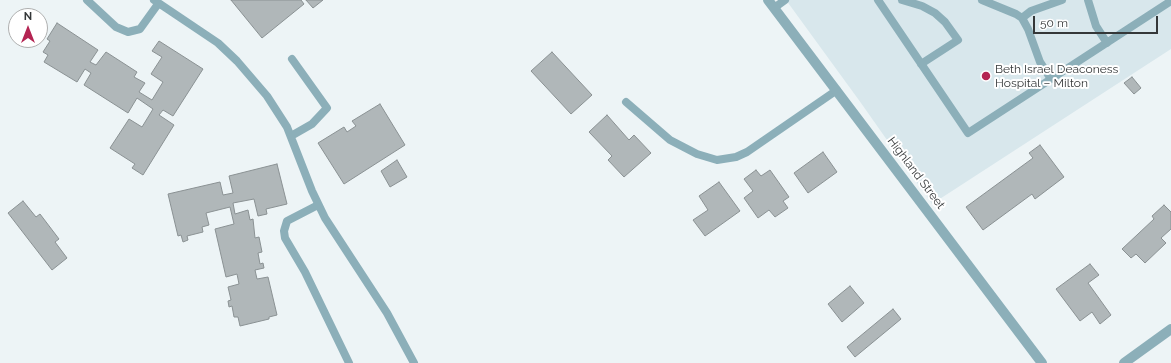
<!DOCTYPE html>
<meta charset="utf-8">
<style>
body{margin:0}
#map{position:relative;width:1171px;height:363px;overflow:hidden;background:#edf4f6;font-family:Raleway,sans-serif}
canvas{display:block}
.north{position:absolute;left:8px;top:8px;width:40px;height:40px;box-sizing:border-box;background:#fff;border:1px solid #aeafaf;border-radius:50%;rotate:0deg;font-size:11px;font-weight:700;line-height:16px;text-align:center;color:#343738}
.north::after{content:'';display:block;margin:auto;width:14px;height:18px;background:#b42452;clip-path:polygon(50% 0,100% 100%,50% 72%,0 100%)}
.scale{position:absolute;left:1033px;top:16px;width:125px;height:18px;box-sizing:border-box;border:2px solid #343738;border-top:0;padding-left:5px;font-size:12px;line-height:14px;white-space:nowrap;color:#343738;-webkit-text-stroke:3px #fff;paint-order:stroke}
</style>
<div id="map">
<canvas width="1171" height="363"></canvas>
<div class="north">N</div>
<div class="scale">50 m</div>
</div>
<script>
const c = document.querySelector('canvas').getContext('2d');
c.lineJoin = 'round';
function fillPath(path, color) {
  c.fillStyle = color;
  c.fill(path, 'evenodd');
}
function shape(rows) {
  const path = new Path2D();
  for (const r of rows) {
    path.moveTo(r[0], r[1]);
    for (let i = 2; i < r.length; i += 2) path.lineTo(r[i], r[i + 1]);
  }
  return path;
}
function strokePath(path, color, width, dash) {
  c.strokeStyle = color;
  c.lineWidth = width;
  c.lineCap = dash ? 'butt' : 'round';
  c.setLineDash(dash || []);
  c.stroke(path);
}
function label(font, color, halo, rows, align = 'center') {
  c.font = font + ' Raleway,sans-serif';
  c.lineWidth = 4;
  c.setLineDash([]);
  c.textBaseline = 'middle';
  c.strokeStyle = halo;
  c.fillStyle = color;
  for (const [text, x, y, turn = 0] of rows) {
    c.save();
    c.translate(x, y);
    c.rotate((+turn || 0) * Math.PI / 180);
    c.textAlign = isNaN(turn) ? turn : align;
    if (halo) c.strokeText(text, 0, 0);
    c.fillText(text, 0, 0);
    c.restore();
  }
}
const built = shape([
 [786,0,1171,0,1171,49,932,204,861,103]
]);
const building = shape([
 [231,0,301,0,304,4,262,38,231,0],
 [306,0,323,0,313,8,306,0],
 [57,23,98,50,90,62,96,65,106,52,137,72,134,77,145,83,139,92,152,100,163,82,151,74,162,57,152,51,159,41,203,69,173,116,163,110,159,115,174,125,143,175,132,168,135,164,110,148,129,119,142,127,153,109,137,98,128,113,84,85,91,73,85,69,77,82,44,62,48,55,43,52,50,41,47,39,57,23],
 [552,52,592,95,571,114,531,71,552,52],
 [1132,77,1141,88,1134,94,1124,83,1132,77],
 [380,104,405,145,344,184,318,143,344,127,347,132,356,126,352,121,380,104],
 [607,115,629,140,634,135,651,153,624,177,608,160,612,156,589,132,607,115],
 [1040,145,1064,177,1035,199,1032,194,983,230,966,207,1033,158,1029,153,1040,145],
 [823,152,837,172,808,193,794,173,823,152],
 [397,160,407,177,390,187,381,171,397,160],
 [277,164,287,204,266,209,267,214,258,216,254,199,233,203,235,214,248,210,250,220,253,219,255,238,259,237,262,252,258,253,260,264,263,263,264,268,255,270,257,279,268,277,277,315,269,317,269,319,240,326,238,317,234,317,232,306,229,307,228,301,231,300,228,287,239,284,237,274,226,277,215,229,234,224,230,207,206,213,209,225,202,227,203,232,187,236,188,240,183,242,181,235,178,236,168,194,220,182,223,195,233,193,229,176,277,164],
 [756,170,761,176,770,170,789,197,783,201,788,208,775,217,769,210,758,218,744,198,753,191,744,179,756,170],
 [719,182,740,211,705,236,693,220,708,210,699,196,719,182],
 [23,201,36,217,40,214,59,239,55,242,67,258,52,270,8,213,23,201],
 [1164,205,1171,212,1171,229,1161,238,1166,243,1145,263,1136,254,1131,258,1122,249,1154,219,1152,216,1164,205],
 [1090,264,1099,275,1088,283,1111,315,1100,324,1092,312,1080,321,1056,289,1090,264],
 [850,286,864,303,842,322,828,304,850,286],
 [893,309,901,319,855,357,847,347,893,309]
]);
const service = shape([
 [87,0,116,27,128,32,140,29,158,4],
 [154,0,218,43,237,61,267,96,287,127,312,191,325,218,387,313,414,363],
 [878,0,968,133,1171,1],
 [902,0,922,6,935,13,945,22,958,40,921,64],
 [982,0,1016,14,1022,18,1028,29,1040,62,1051,79],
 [1088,0,1096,26,1107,43],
 [774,8,785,0],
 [1022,18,1031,11,1062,0],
 [626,102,670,140,697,154,717,160,736,157,747,152,837,90],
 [291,136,312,124,327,108,292,59],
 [318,205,287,221,284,231,285,238,305,272,349,363]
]);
const minor = shape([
 [768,0,1042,363],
 [1124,363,1171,329]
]);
const markers = [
 [986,76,5,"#b42452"]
];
const poiNames = [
 ["Beth Israel Deaconess",995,69],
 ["Hospital – Milton",995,83]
];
const streetNames = [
 ["Highland Street",916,173,53]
];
fillPath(built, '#d8e7ec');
fillPath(building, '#b0b7b9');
strokePath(building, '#8a9193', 1);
strokePath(service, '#8cafb9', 8);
strokePath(minor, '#8cafb9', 10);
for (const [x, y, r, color] of markers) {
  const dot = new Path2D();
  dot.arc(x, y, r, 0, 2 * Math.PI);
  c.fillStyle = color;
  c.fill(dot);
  strokePath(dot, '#fff', 1.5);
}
label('12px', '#343738', '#fff', poiNames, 'left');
label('12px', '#343738', '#fff', streetNames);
</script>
